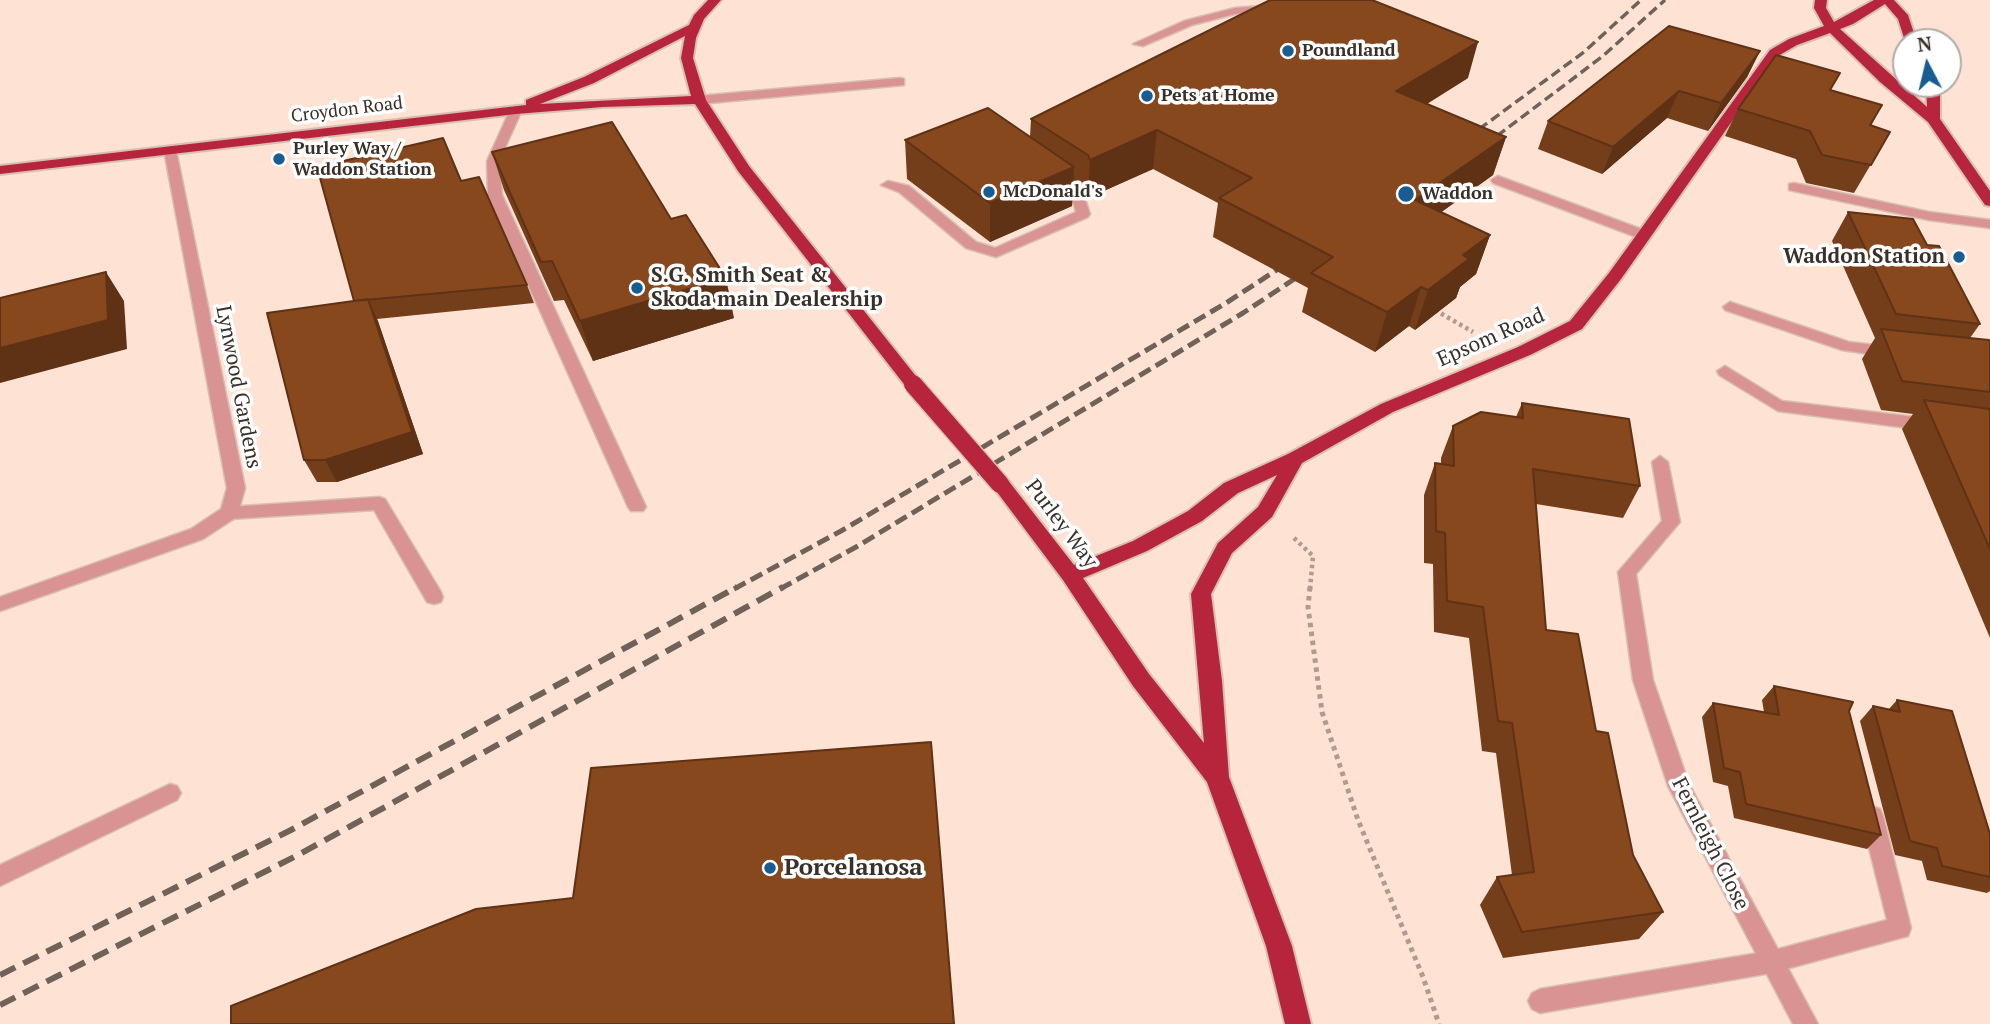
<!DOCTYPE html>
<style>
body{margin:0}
#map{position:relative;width:1990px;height:1024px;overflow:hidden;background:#fee3d4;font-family:"PT Serif",serif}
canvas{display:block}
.north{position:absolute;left:1892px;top:28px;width:70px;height:70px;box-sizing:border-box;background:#fff;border:2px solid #b0acaa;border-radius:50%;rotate:353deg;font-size:19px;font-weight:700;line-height:28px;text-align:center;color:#3a302a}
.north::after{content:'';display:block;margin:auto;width:24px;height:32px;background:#185c91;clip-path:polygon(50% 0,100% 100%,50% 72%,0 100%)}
</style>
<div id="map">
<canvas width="1990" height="1024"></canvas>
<div class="north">N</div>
</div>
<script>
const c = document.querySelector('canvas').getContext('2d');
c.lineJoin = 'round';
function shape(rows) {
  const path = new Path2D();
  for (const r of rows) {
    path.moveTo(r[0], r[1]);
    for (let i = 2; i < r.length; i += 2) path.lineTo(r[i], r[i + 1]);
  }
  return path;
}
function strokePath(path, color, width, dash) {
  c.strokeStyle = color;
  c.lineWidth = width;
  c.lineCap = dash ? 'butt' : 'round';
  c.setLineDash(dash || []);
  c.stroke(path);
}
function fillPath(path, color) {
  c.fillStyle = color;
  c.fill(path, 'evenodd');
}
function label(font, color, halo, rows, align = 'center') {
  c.font = font + ' "PT Serif",serif';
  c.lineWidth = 7;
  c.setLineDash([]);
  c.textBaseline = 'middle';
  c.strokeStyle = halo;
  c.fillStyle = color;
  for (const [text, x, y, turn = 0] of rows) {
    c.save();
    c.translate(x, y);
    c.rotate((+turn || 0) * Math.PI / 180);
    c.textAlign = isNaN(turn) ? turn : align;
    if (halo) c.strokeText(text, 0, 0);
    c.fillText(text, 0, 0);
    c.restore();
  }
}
const pathFar1 = shape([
 [1435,310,1473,332],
 [1294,538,1313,556,1310,589]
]);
const path = shape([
 [1310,587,1308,607,1322,712,1358,820,1423,977,1439,1024]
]);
const service = shape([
 [1273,5,1278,8,1277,10,1235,14,1192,25,1143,46,1133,44,1184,21,1235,8,1273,5],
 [900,78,904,79,904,85,699,104,693,100,699,96,900,78],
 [516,106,522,110,499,161,502,195,646,507,643,511,631,511,628,507,488,195,487,161,510,110,516,106],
 [1498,176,1649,232,1651,235,1649,238,1639,238,1493,183,1491,180,1498,176],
 [1053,178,1084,196,1090,214,1088,217,996,257,966,248,899,192,881,185,888,181,909,186,976,242,995,248,1076,212,1073,201,1046,182,1053,178],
 [1794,183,1929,212,1990,220,1990,228,1929,220,1789,190,1789,184,1794,183],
 [1730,302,1849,342,1891,347,1899,352,1891,357,1842,350,1725,310,1723,307,1730,302],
 [1725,366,1782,401,1931,419,1939,425,1931,431,1778,411,1719,375,1717,371,1725,366],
 [379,497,385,499,441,592,443,597,441,602,434,604,427,602,374,510,229,519,223,518,220,513,223,508,229,507,379,497],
 [170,784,177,786,181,793,177,800,0,886,0,865,170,784],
 [1872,806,1880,809,1883,816,1911,928,1908,936,1771,973,1540,1013,1532,1009,1528,1001,1532,993,1540,989,1771,951,1887,920,1861,816,1864,809,1872,806]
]);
const minor = shape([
 [170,146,176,150,245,488,238,513,235,518,203,539,0,611,0,597,191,529,221,509,227,488,164,150,170,146],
 [1660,456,1668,462,1680,522,1636,574,1653,680,1689,784,1818,1024,1793,1024,1668,786,1633,680,1618,572,1662,521,1652,462,1660,456]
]);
const trunk = shape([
 [708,0,721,0,704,19,696,38,693,58,706,100,749,166,919,380,922,384,919,388,907,388,738,171,695,104,603,107,516,114,0,174,0,166,526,105,526,100,584,77,689,25,694,15,708,0],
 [685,36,681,58,691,96,540,104,594,83,685,36],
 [1815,0,1827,0,1826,8,1834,22,1874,0,1894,0,1908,15,1917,42,1906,44,1898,19,1885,4,1853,24,1840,29,1927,107,1926,84,1940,84,1940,119,1990,191,1990,206,1985,205,1928,122,1880,82,1830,33,1797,45,1778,56,1621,279,1582,329,1530,355,1393,412,1302,463,1272,517,1232,553,1211,594,1222,681,1229,777,1292,946,1311,1024,1285,1024,1266,946,1207,782,1133,686,1063,580,991,484,993,479,1000,477,1007,479,1074,565,1133,541,1188,511,1224,483,1288,454,1381,404,1518,347,1570,321,1609,273,1770,50,1789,39,1824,26,1814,8,1815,0],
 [1277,475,1258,507,1218,543,1191,594,1204,743,1149,674,1083,578,1147,551,1202,521,1238,493,1277,475]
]);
const railFar2 = shape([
 [1467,138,1584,52,1641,0],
 [1485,145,1603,56,1665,0]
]);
const railFar1 = shape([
 [734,589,841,531,1226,303,1292,260],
 [780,589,856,547,1243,313,1308,270]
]);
const rail = shape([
 [0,975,291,830,737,587],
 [0,1005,300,854,783,587]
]);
const trunkBridge = shape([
 [913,384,1000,484]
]);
const wall = shape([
 [1760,51,1747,77,1708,131,1667,118,1602,174,1538,149,1548,121],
 [1468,78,1427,104,1506,137,1493,175,1441,212,1490,235,1476,274,1460,287,1456,298,1415,330,1409,326,1375,352,1302,312,1308,288,1213,237,1218,203,1153,169,1088,198,1085,194,1073,185,1072,206,990,242,907,179,905,140,1030,137,1031,119],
 [1831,90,1882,105,1871,126,1890,132,1854,193,1806,183,1796,159,1725,136,1738,109],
 [492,152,671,219,734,318,593,361,564,300,554,301,504,190],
 [461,181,527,285,534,303,377,319,423,454,337,482,317,482,304,460,354,301],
 [1848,212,1927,245,1980,324,1970,338,1990,342,1990,638,1902,429,1913,414,1881,410,1862,359,1875,338,1832,241],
 [1522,403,1640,486,1623,518,1536,504,1546,630,1596,731,1633,855,1663,912,1639,939,1503,958,1480,905,1497,877,1512,875,1496,753,1482,751,1469,638,1434,632,1433,564,1424,563,1424,495,1435,463,1441,464,1441,458,1453,426,1516,417],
 [1774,686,1849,711,1881,835,1867,849,1734,818,1728,786,1713,782,1702,717,1713,703,1764,712,1762,700],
 [1897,700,1990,834,1990,891,1987,893,1927,880,1922,861,1895,855,1860,721,1873,706,1888,710]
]);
const shadedWall = shape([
 [1478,42,1468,78,1386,129,1396,91],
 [1760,51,1747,77,1708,131,1721,103],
 [1679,91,1667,118,1602,174,1613,147],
 [1157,130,1153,169,1088,198,1090,160],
 [1506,137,1493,175,1404,239,1415,200],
 [1074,167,1072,206,990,242,990,203],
 [1490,235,1476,274,1460,287,1456,298,1415,330,1428,290,1463,255],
 [106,272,124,301,127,349,0,383,0,348],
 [726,278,734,318,593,361,580,321],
 [1421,287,1409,326,1375,352,1387,312],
 [368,299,378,321,423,454,337,482,325,460]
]);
const building = shape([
 [1270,0,1372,0,1478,42,1396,91,1506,137,1415,200,1490,235,1463,255,1469,259,1428,290,1421,287,1387,312,1311,273,1333,257,1219,198,1252,178,1157,130,1090,160,1088,155,1031,119,1270,0],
 [1669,26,1760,51,1721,103,1679,91,1613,147,1548,121,1669,26],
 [1776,55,1840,73,1830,90,1882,105,1870,125,1890,132,1871,165,1822,155,1810,131,1738,109,1776,55],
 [988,108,1074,167,990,203,905,140,988,108],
 [612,122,671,219,686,215,726,278,580,321,552,261,541,262,492,152,612,122],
 [443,138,461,181,479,177,527,285,354,301,317,167,443,138],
 [1848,212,1913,219,1927,245,1939,246,1980,324,1896,314,1848,212],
 [106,272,108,320,0,348,0,298,106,272],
 [368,299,412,432,325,460,304,460,267,313,368,299],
 [1881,329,1989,340,1990,342,1990,392,1902,381,1881,329],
 [1924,400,1990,409,1990,549,1924,400],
 [1522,403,1629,419,1640,486,1533,469,1546,630,1578,634,1596,731,1608,733,1633,855,1663,912,1522,932,1497,877,1534,872,1512,723,1498,721,1483,607,1447,601,1445,533,1436,531,1435,463,1454,466,1453,426,1481,412,1523,418,1522,403],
 [1774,686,1853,702,1849,711,1881,835,1746,804,1740,772,1724,768,1713,703,1779,715,1774,686],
 [1897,700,1952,711,1990,834,1990,877,1942,866,1937,848,1910,841,1873,706,1900,712,1897,700],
 [931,742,954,1024,231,1024,231,1006,476,909,573,898,591,768,931,742]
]);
const markers = [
 [1288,51,7,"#185c91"],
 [1147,96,7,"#185c91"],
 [279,159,7,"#185c91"],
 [989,192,7,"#185c91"],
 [1406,194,9,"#185c91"],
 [1959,257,7,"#185c91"],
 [637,288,7,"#185c91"],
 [770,868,7,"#185c91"]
];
const farPoinames = [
 ["Poundland",1302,51],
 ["Pets at Home",1161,96],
 ["Purley Way /",293,149],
 ["Waddon Station",293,170],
 ["McDonald's",1003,192],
 ["Waddon",1422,194]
];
const farStreetnames = [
 ["Croydon Road",347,110,-7]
];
const poiNames = [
 ["Waddon Station",1945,257],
 ["S.G. Smith Seat &",651,276,"left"],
 ["Skoda main Dealership",651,300,"left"]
];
const streetNames = [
 ["Epsom Road",1491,338,-24],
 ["Lynwood Gardens",238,387,79],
 ["Purley Way",1061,524,53],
 ["Fernleigh Close",1710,844,63]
];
const nearPoinames = [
 ["Porcelanosa",784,868]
];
strokePath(service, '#d7bfb2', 3);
strokePath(minor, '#d7bfb2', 3);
strokePath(trunk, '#d7bfb2', 4);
strokePath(pathFar1, '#af9b8f', 4.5, [3.5, 3.5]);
strokePath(path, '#af9b8f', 5, [4.5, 4.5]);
fillPath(service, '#d89392');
fillPath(minor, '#d89392');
fillPath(trunk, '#b6253c');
strokePath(railFar2, '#706159', 3.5, [10, 5]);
strokePath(railFar1, '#706159', 5, [13, 6]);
strokePath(rail, '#706159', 6, [17, 9]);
strokePath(trunkBridge, '#d7bfb2', 21, []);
strokePath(trunkBridge, '#b6253c', 18);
fillPath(wall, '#753e1a');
fillPath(shadedWall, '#5f3215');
fillPath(building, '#88481e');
strokePath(building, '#5f3215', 2);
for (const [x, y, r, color] of markers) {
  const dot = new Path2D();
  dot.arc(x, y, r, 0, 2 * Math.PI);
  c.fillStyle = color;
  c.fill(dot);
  strokePath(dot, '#fff', 2.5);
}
label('bold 18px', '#3a302a', '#fff', farPoinames, 'left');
label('18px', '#3a302a', '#fff', farStreetnames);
label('bold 21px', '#3a302a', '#fff', poiNames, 'right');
label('21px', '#3a302a', '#fff', streetNames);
label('bold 24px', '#3a302a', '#fff', nearPoinames, 'left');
</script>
